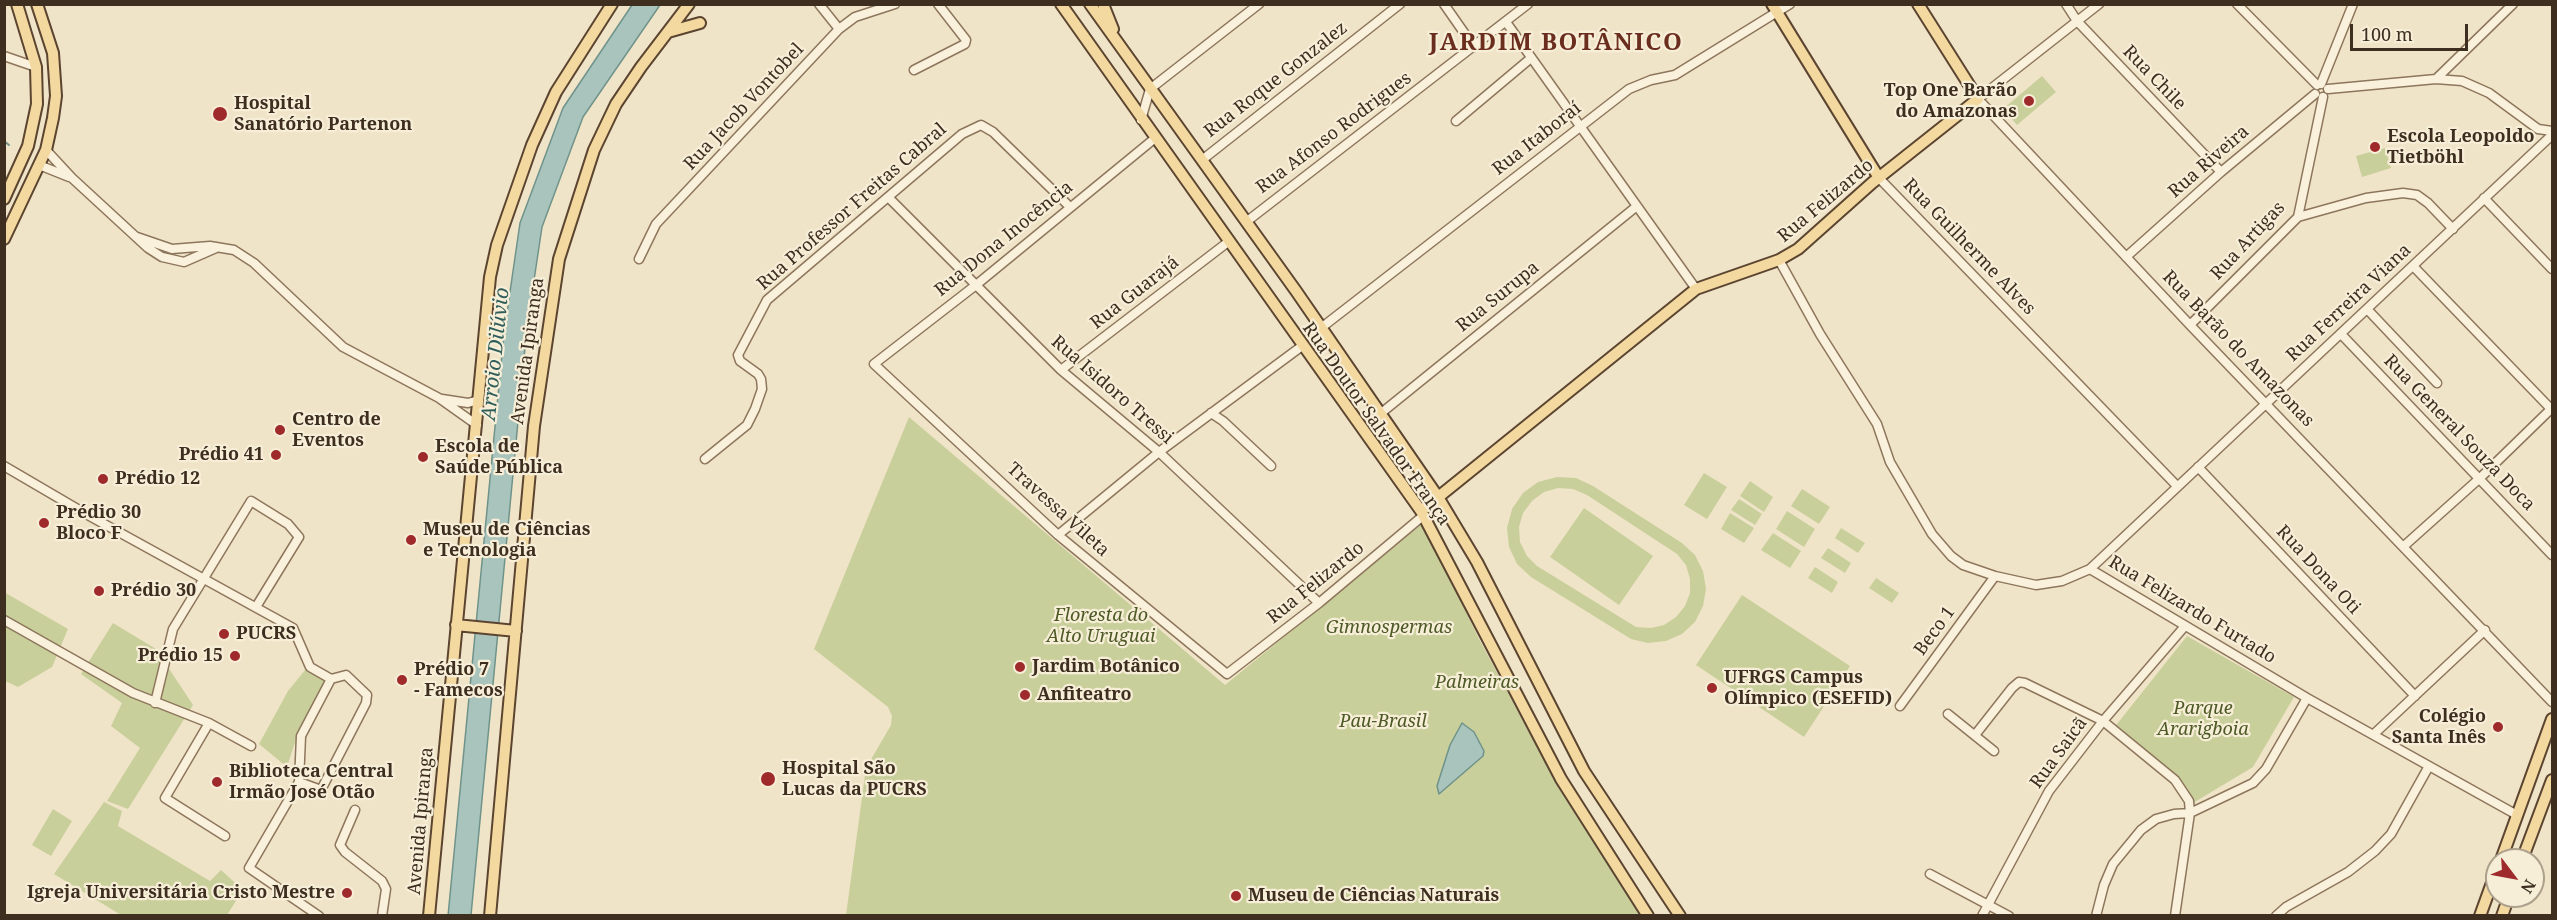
<!DOCTYPE html>
<meta charset="utf-8">
<style>
body{margin:0}
#map{position:relative;width:2557px;height:920px;overflow:hidden;background:#f0e4c8;font-family:"Noto Serif",serif}
canvas{display:block}
.frame{position:absolute;inset:0;border:6px solid #3d2e20;pointer-events:none}
.north{position:absolute;left:2485px;top:848px;width:60px;height:60px;box-sizing:border-box;background:#f7eed8;border:2px solid #ada18e;border-radius:50%;rotate:122deg;font-size:16px;font-weight:700;line-height:24px;text-align:center;color:#3d2e20}
.north::after{content:'';display:block;margin:auto;width:21px;height:27px;background:#9e2a2b;clip-path:polygon(50% 0,100% 100%,50% 72%,0 100%)}
.scale{position:absolute;left:2350px;top:24px;width:118px;height:27px;box-sizing:border-box;border:3px solid #3d2e20;border-top:0;padding-left:8px;font-size:18px;line-height:21px;white-space:nowrap;color:#3d2e20;-webkit-text-stroke:4px #f7eed8;paint-order:stroke}
</style>
<div id="map">
<canvas width="2557" height="920"></canvas>
<div class="frame"></div>
<div class="north">N</div>
<div class="scale">100 m</div>
</div>
<script>
const c = document.querySelector('canvas').getContext('2d');
c.lineJoin = 'round';
function fillPath(path, color) {
  c.fillStyle = color;
  c.fill(path, 'evenodd');
}
function shape(rows) {
  const path = new Path2D();
  for (const r of rows) {
    path.moveTo(r[0], r[1]);
    for (let i = 2; i < r.length; i += 2) path.lineTo(r[i], r[i + 1]);
  }
  return path;
}
function strokePath(path, color, width, dash) {
  c.strokeStyle = color;
  c.lineWidth = width;
  c.lineCap = dash ? 'butt' : 'round';
  c.setLineDash(dash || []);
  c.stroke(path);
}
function label(font, color, halo, rows, align = 'center') {
  c.font = font + ' "Noto Serif",serif';
  c.lineWidth = 4.5;
  c.setLineDash([]);
  c.textBaseline = 'middle';
  c.strokeStyle = halo;
  c.fillStyle = color;
  for (const [text, x, y, turn = 0] of rows) {
    c.save();
    c.translate(x, y);
    c.rotate((+turn || 0) * Math.PI / 180);
    c.textAlign = isNaN(turn) ? turn : align;
    if (halo) c.strokeText(text, 0, 0);
    c.fillText(text, 0, 0);
    c.restore();
  }
}
const green = shape([
 [2042,76,2056,92,2017,125,2003,109],
 [2385,148,2391,168,2362,177,2356,156],
 [909,417,1225,685,1423,523,1479,639,1559,788,1640,915,846,915,866,768,891,725,892,716,888,707,814,649],
 [1704,473,1727,487,1707,519,1684,505],
 [1557,477,1576,478,1593,486,1682,543,1695,555,1703,571,1706,589,1703,606,1695,622,1682,634,1666,641,1648,643,1631,639,1531,577,1517,564,1509,547,1507,528,1512,509,1523,493,1538,482],
 [1558,488,1573,489,1587,495,1677,554,1686,565,1690,579,1690,593,1685,606,1676,617,1664,625,1651,628,1636,627,1537,566,1527,556,1520,542,1519,527,1523,513,1532,501,1544,492],
 [1750,481,1773,497,1764,512,1740,496],
 [1802,489,1830,507,1819,524,1791,506],
 [1739,499,1762,514,1755,525,1731,510],
 [1584,508,1653,556,1619,605,1550,557],
 [1787,511,1815,529,1804,547,1776,529],
 [1730,513,1754,528,1744,543,1721,529],
 [1841,528,1865,543,1858,553,1835,538],
 [1773,533,1801,551,1790,568,1761,550],
 [1828,548,1851,563,1845,573,1821,558],
 [1815,567,1838,582,1832,593,1808,578],
 [1876,578,1899,593,1892,603,1869,588],
 [4,592,68,629,52,667,18,687,5,681],
 [1742,595,1850,666,1804,737,1696,665],
 [113,623,156,649,193,705,128,809,107,801,140,748,111,726,122,703,81,674],
 [2187,636,2294,697,2253,767,2193,803,2184,786,2113,729],
 [306,669,326,682,297,736,287,767,259,744,288,691],
 [104,802,122,811,118,826,210,881,221,870,243,890,227,915,121,915,54,874],
 [53,809,72,821,51,856,32,845]
]);
const water = shape([
 [632,5,660,5,583,117,542,227,527,327,471,915,448,916,504,333,520,223,563,108,632,5],
 [1462,723,1474,732,1484,751,1483,756,1439,794,1437,786,1450,745,1462,723]
]);
const stream = shape([
 [4,141,9,145]
]);
const minor = shape([
 [819,4,839,29],
 [1444,4,1474,47],
 [2066,4,2077,21,2221,172],
 [2099,4,1978,99,2190,325,2552,702],
 [2237,4,2317,85],
 [1506,22,1696,289],
 [4,56,36,67],
 [914,70,965,44,966,40,938,4],
 [2436,79,2513,4],
 [2321,84,2353,4],
 [2328,89,2436,79,2462,81,2489,93,2538,129,2552,131],
 [1141,120,1150,89,1259,4],
 [1456,121,1531,58],
 [1154,139,976,285,874,364,1058,535,1227,674,1319,603,1424,515],
 [46,150,72,178,148,248,162,257,184,262,216,248],
 [1202,160,1400,4],
 [39,165,69,177],
 [1879,178,2177,486],
 [888,197,1061,370,1159,452,1319,603],
 [2484,198,2552,269],
 [2298,217,2366,198,2403,193,2417,195,2428,203,2453,229],
 [1246,222,1528,4],
 [137,237,172,249,210,246,234,250,254,263,343,347,439,398,477,425],
 [2126,257,2221,172,2315,94],
 [639,259,656,224,839,29,855,17,895,4],
 [1779,260,1820,334,1877,424,1890,462,1932,534,1951,556,1963,565,1995,576,2036,585,2062,581,2090,569,2552,135],
 [2413,266,2552,410],
 [2367,309,2437,383],
 [2190,325,2298,217,2323,97],
 [1321,328,1629,89,1651,80,1675,75,1790,4],
 [2341,334,2552,555],
 [1061,370,1228,242],
 [442,399,468,403,479,400],
 [1211,413,1223,421,1271,466],
 [1380,414,1637,206],
 [705,459,747,425,755,409,762,389,761,379,758,374,740,361,738,355,767,300,962,134,981,125,993,132,1070,207],
 [4,466,86,514,293,628,310,667,331,679,346,675,367,695,366,703,321,790,299,782,301,736,331,679],
 [2198,467,2415,696],
 [1058,535,1159,452,1302,346],
 [2404,546,2480,478,2552,408],
 [2090,569,2307,698,2517,815],
 [4,620,133,693,209,723,251,746],
 [155,703,173,629,251,501,288,524,299,537,256,607],
 [1900,706,1995,576],
 [1948,714,1994,751],
 [209,723,165,798,225,836],
 [2374,734,2485,630],
 [1975,735,2012,688,2019,682,2025,683,2103,721,2175,780,2189,801,2190,813,2175,916],
 [299,782,249,868,319,916],
 [355,810,340,845,345,852,382,881,386,889,382,916],
 [1930,874,2009,916],
 [1982,916,2049,791,2103,721,2185,626],
 [2096,916,2104,885,2113,864,2141,830,2156,819,2174,814,2190,813,2253,783,2266,769,2307,698],
 [2276,916,2286,907,2348,872,2375,851,2391,834,2429,766]
]);
const major = shape([
 [1061,4,1421,511,1561,779,1648,916],
 [1090,4,1296,291,1438,497,1477,562,1584,771,1680,916],
 [1103,4,1113,29],
 [1772,4,1879,178],
 [668,32,700,23],
 [4,199,28,146,37,104,36,67,17,4],
 [4,239,46,150,53,118,56,96,53,53,37,4],
 [1421,511,1696,289,1779,260,1798,249,1872,183,1978,99,1918,4],
 [456,625,516,631],
 [2501,860,2552,719],
 [2522,860,2552,780],
 [429,916,490,277,497,245,532,145,556,92,612,4],
 [490,916,534,426,559,259,594,150,616,104,641,67,689,4],
 [2480,916,2497,869],
 [2502,916,2509,896]
]);
const markers = [
 [2029,101,6,"#9e2a2b"],
 [220,114,8,"#9e2a2b"],
 [2375,147,6,"#9e2a2b"],
 [280,430,6,"#9e2a2b"],
 [276,455,6,"#9e2a2b"],
 [423,457,6,"#9e2a2b"],
 [103,479,6,"#9e2a2b"],
 [44,523,6,"#9e2a2b"],
 [411,540,6,"#9e2a2b"],
 [99,591,6,"#9e2a2b"],
 [224,634,6,"#9e2a2b"],
 [235,656,6,"#9e2a2b"],
 [1020,667,6,"#9e2a2b"],
 [402,680,6,"#9e2a2b"],
 [1712,688,6,"#9e2a2b"],
 [1025,695,6,"#9e2a2b"],
 [2498,727,6,"#9e2a2b"],
 [768,779,8,"#9e2a2b"],
 [217,782,6,"#9e2a2b"],
 [347,893,6,"#9e2a2b"],
 [1236,896,6,"#9e2a2b"]
];
const streetNames = [
 ["Rua Chile",2154,78,46],
 ["Rua Roque Gonzalez",1276,80,-38],
 ["Rua Jacob Vontobel",744,107,-47],
 ["Rua Afonso Rodrigues",1334,133,-37],
 ["Rua Itaboraí",1537,139,-38],
 ["Rua Riveira",2209,162,-41],
 ["Rua Felizardo",1826,201,-40],
 ["Rua Professor Freitas Cabral",852,207,-41],
 ["Rua Dona Inocência",1004,239,-39],
 ["Rua Artigas",2248,241,-47],
 ["Rua Guilherme Alves",1969,247,46],
 ["Rua Guarajá",1135,293,-38],
 ["Rua Surupa",1498,297,-39],
 ["Rua Ferreira Viana",2349,303,-43],
 ["Rua Barão do Amazonas",2238,349,46],
 ["Avenida Ipiranga",528,351,-82],
 ["Rua Isidoro Tressi",1112,390,41],
 ["Rua Doutor Salvador França",1376,424,55],
 ["Rua General Souza Doca",2459,433,46],
 ["Travessa Vileta",1058,510,42],
 ["Rua Dona Oti",2318,570,47],
 ["Rua Felizardo",1316,583,-39],
 ["Rua Felizardo Furtado",2192,610,31],
 ["Beco 1",1935,631,-54],
 ["Rua Saicã",2059,753,-54],
 ["Avenida Ipiranga",421,821,-85]
];
const poiNames = [
 ["Top One Barão",2017,91,"right"],
 ["do Amazonas",2017,112,"right"],
 ["Hospital",234,104],
 ["Sanatório Partenon",234,125],
 ["Escola Leopoldo",2387,137],
 ["Tietböhl",2387,158],
 ["Centro de",292,420],
 ["Eventos",292,441],
 ["Escola de",435,447],
 ["Saúde Pública",435,468],
 ["Prédio 41",264,455,"right"],
 ["Prédio 12",115,479],
 ["Prédio 30",56,513],
 ["Bloco F",56,534],
 ["Museu de Ciências",423,530],
 ["e Tecnologia",423,551],
 ["Prédio 30",111,591],
 ["PUCRS",236,634],
 ["Prédio 15",223,656,"right"],
 ["Jardim Botânico",1032,667],
 ["Prédio 7",414,670],
 ["- Famecos",414,691],
 ["UFRGS Campus",1724,678],
 ["Olímpico (ESEFID)",1724,699],
 ["Anfiteatro",1037,695],
 ["Colégio",2486,717,"right"],
 ["Santa Inês",2486,738,"right"],
 ["Hospital São",782,769],
 ["Lucas da PUCRS",782,790],
 ["Biblioteca Central",229,772],
 ["Irmão José Otão",229,793],
 ["Igreja Universitária Cristo Mestre",335,893,"right"],
 ["Museu de Ciências Naturais",1248,896]
];
const parkNames = [
 ["Floresta do",1101,616],
 ["Alto Uruguai",1101,637],
 ["Gimnospermas",1389,628],
 ["Palmeiras",1477,683],
 ["Parque",2203,709],
 ["Ararigboia",2203,730],
 ["Pau-Brasil",1383,722]
];
const waterNames = [
 ["Arroio Dilúvio",496,354,-84]
];
const districtNames = [
 ["JARDIM BOTÂNICO",1556,43]
];
fillPath(green, '#c9cf9b');
fillPath(water, '#a9c4bc');
strokePath(water, '#6f938a', 1.5);
strokePath(stream, '#6f938a', 2);
strokePath(minor, '#8d765c', 11);
strokePath(major, '#5b4430', 14);
strokePath(minor, '#faf1dc', 8);
strokePath(major, '#f3d9a0', 10);
for (const [x, y, r, color] of markers) {
  const dot = new Path2D();
  dot.arc(x, y, r, 0, 2 * Math.PI);
  c.fillStyle = color;
  c.fill(dot);
  strokePath(dot, '#f7eed8', 2);
}
label('18px', '#3d2e20', '#f7eed8', streetNames);
label('bold 18px', '#3d2e20', '#f7eed8', poiNames, 'left');
label('italic 18px', '#4d5a26', '#f7eed8', parkNames);
label('italic 20px', '#2f5d5a', '#f7eed8', waterNames);
c.letterSpacing = '1.5px';
label('bold 24px', '#6b2e1e', '#f7eed8', districtNames);
c.letterSpacing = '0px';
</script>
